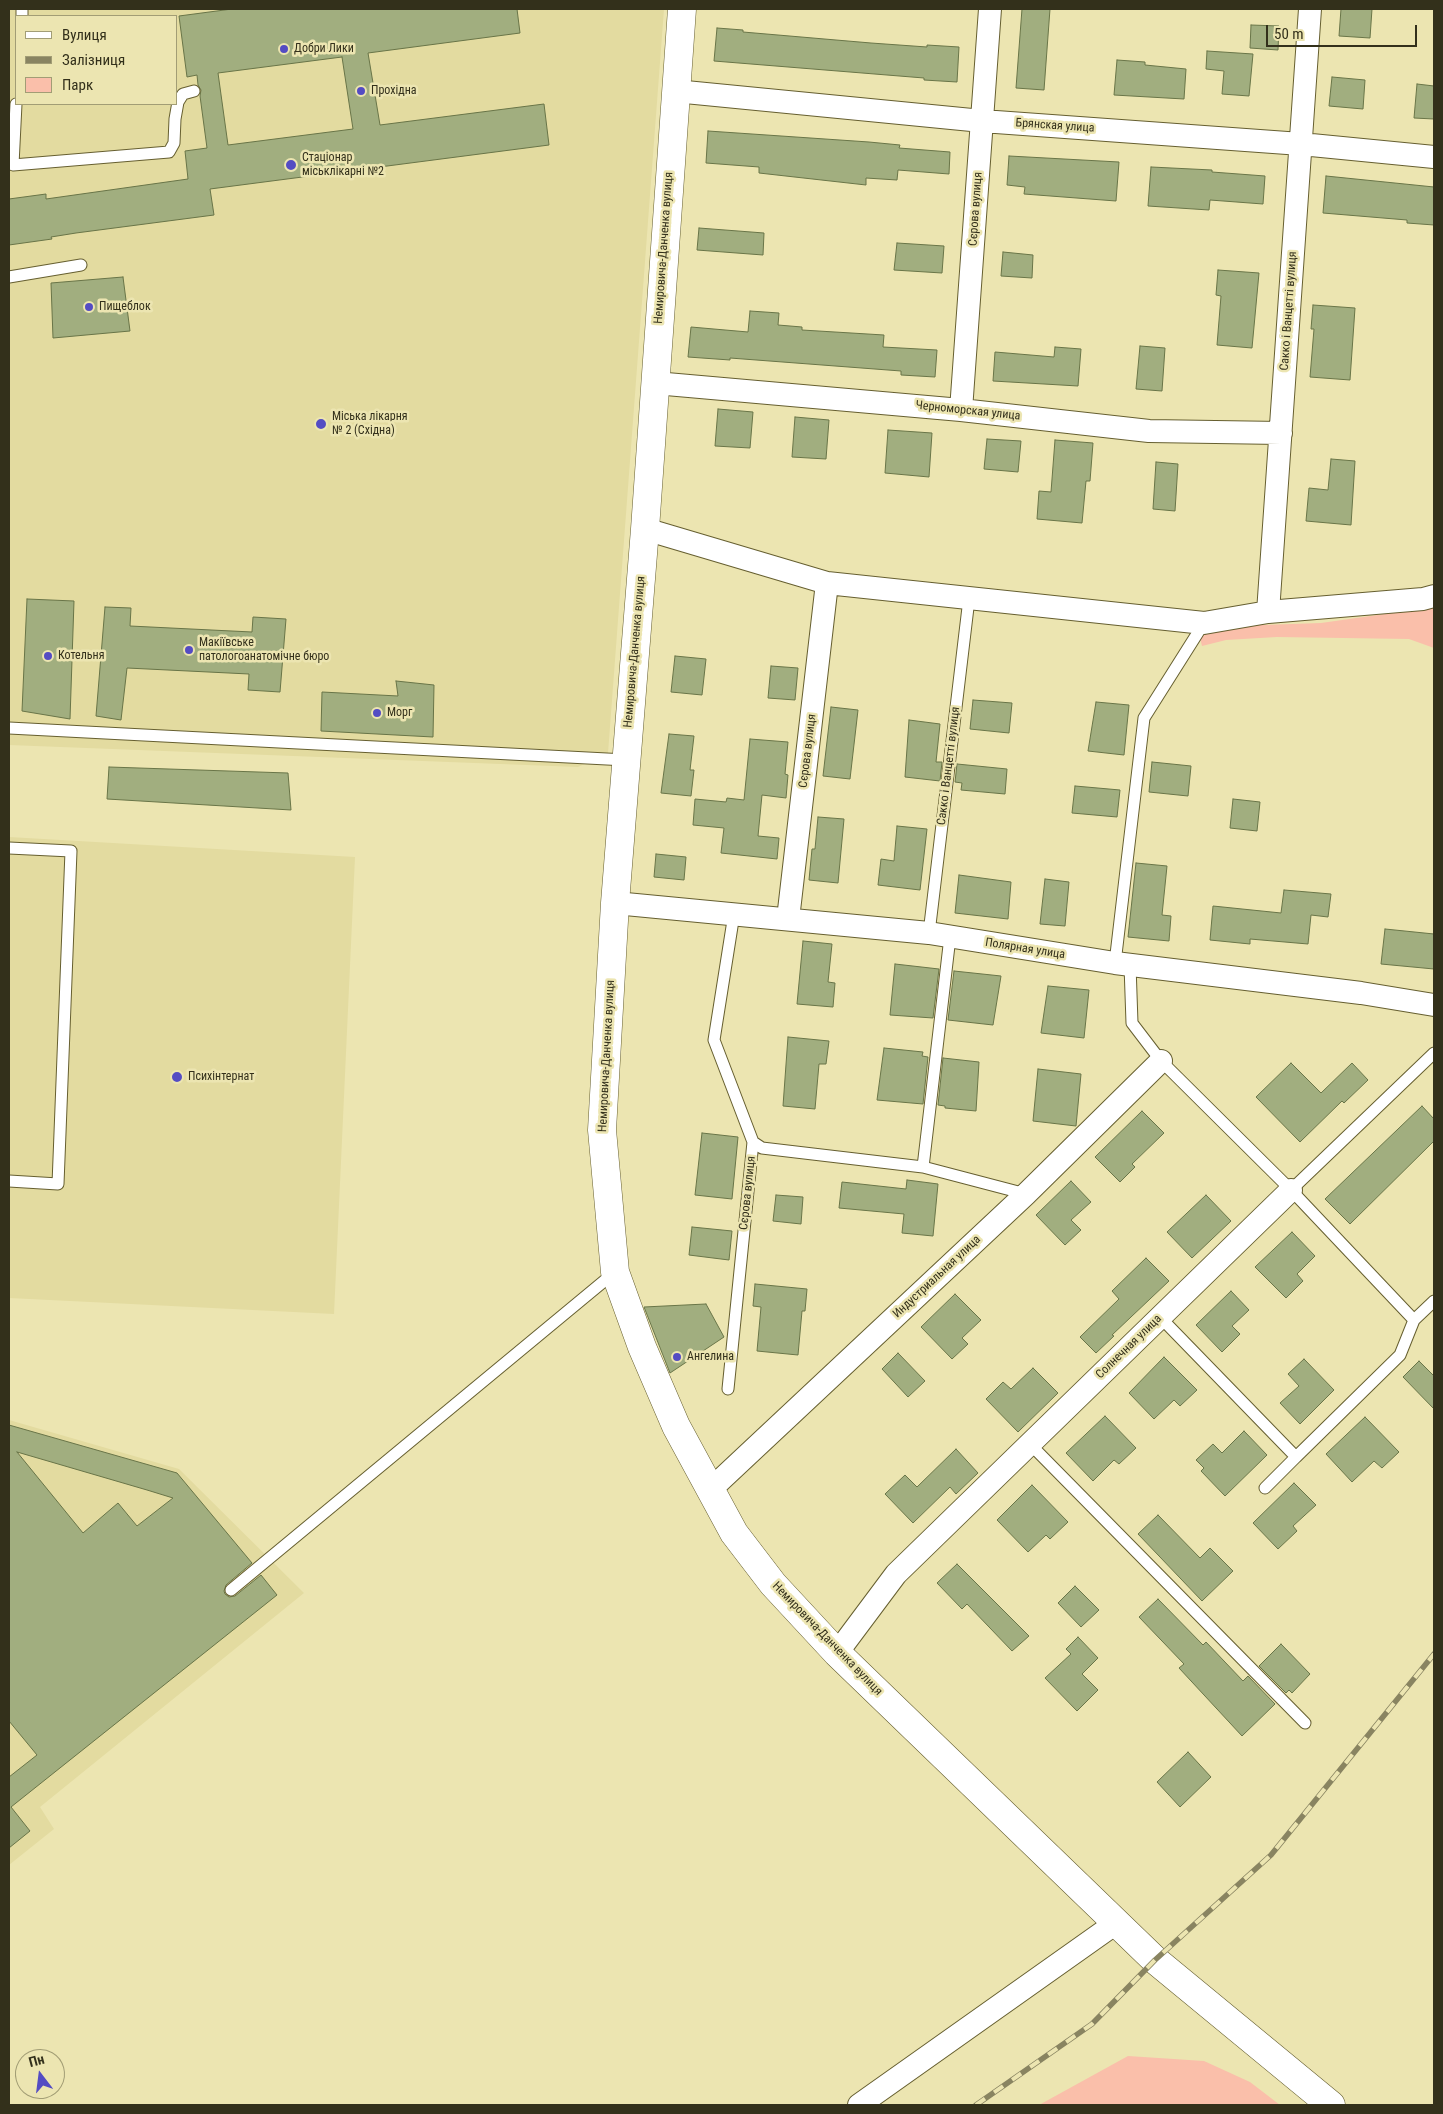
<!DOCTYPE html>
<meta charset="utf-8">
<style>
body{margin:0}
#map{position:relative;width:1443px;height:2114px;overflow:hidden;background:#ece5b1;font-family:"Roboto Condensed",sans-serif}
canvas{display:block}
.frame{position:absolute;inset:0;border:10px solid #33301b;pointer-events:none}
.legend{position:absolute;left:15px;top:15px;width:162px;height:90px;box-sizing:border-box;background:#ece5b1;border:1px solid #a29d75;margin:0;padding:6px 9px;list-style:none;font-size:15px;color:#33301b}
.legend li{display:flex;align-items:center;gap:10px;height:25px}
.legend b{width:25px;border:1px solid #a29d75}
.north{position:absolute;left:15px;top:2049px;width:50px;height:50px;box-sizing:border-box;background:#ece5b1;border:1px solid #a29d75;border-radius:50%;rotate:345deg;font-size:14px;font-weight:700;line-height:20px;text-align:center;color:#33301b}
.north::after{content:'';display:block;margin:auto;width:18px;height:22px;background:#544cc3;clip-path:polygon(50% 0,100% 100%,50% 72%,0 100%)}
.scale{position:absolute;left:1266px;top:25px;width:151px;height:22px;box-sizing:border-box;border:2px solid #33301b;border-top:0;padding-left:6px;font-size:15px;line-height:18px;white-space:nowrap;color:#33301b;-webkit-text-stroke:4px #ece5b1;paint-order:stroke}
</style>
<div id="map">
<canvas width="1443" height="2114"></canvas>
<div class="frame"></div>
<ul class="legend">
<li><b style="height:6px;background:#fff"></b>Вулиця</li>
<li><b style="height:6px;background:#898461"></b>Залізниця</li>
<li><b style="height:14px;background:#fabfaa"></b>Парк</li>
</ul>
<div class="north">Пн</div>
<div class="scale">50 m</div>
</div>
<script>
const c = document.querySelector('canvas').getContext('2d');
c.lineJoin = 'round';
function fillPath(path, color) {
  c.fillStyle = color;
  c.fill(path, 'evenodd');
}
function shape(rows) {
  const path = new Path2D();
  for (const r of rows) {
    path.moveTo(r[0], r[1]);
    for (let i = 2; i < r.length; i += 2) path.lineTo(r[i], r[i + 1]);
  }
  return path;
}
function strokePath(path, color, width, dash) {
  c.strokeStyle = color;
  c.lineWidth = width;
  c.lineCap = dash ? 'butt' : 'round';
  c.setLineDash(dash || []);
  c.stroke(path);
}
function label(font, color, halo, rows, align = 'center') {
  c.font = font + ' "Roboto Condensed",sans-serif';
  c.lineWidth = 5;
  c.setLineDash([]);
  c.textBaseline = 'middle';
  c.strokeStyle = halo;
  c.fillStyle = color;
  for (const [text, x, y, turn = 0] of rows) {
    c.save();
    c.translate(x, y);
    c.rotate((+turn || 0) * Math.PI / 180);
    c.textAlign = isNaN(turn) ? turn : align;
    if (halo) c.strokeText(text, 0, 0);
    c.fillText(text, 0, 0);
    c.restore();
  }
}
const built = shape([
 [9,9,664,9,608,753,578,767,9,745],
 [16,16,176,16,176,104,16,104],
 [9,837,355,857,334,1314,9,1298],
 [9,1420,179,1469,304,1593,40,1807,54,1829,9,1865]
]);
const green = shape([
 [1434,607,1434,648,1409,639,1277,637,1226,640,1202,646,1199,634,1233,626,1321,623],
 [1128,2056,1204,2061,1250,2082,1280,2105,1039,2105]
]);
const building = shape([
 [232,9,517,9,520,33,368,53,380,125,544,104,549,145,210,189,214,215,76,233,51,237,52,239,9,245,9,199,46,194,46,199,188,179,185,151,207,148,200,96,201,90,198,85,197,75,187,77,179,16,232,9],
 [342,57,353,129,228,145,218,73,342,57],
 [1022,9,1050,9,1044,90,1016,88,1022,9],
 [1341,9,1372,9,1370,38,1339,36,1341,9],
 [1251,25,1279,26,1278,50,1250,48,1251,25],
 [717,28,743,30,743,32,871,43,927,47,927,45,959,47,957,82,924,80,924,78,714,61,717,28],
 [1207,51,1253,54,1249,96,1222,94,1224,71,1206,69,1207,51],
 [1117,60,1145,62,1145,65,1186,69,1184,99,1114,95,1117,60],
 [1332,77,1365,80,1363,109,1329,106,1332,77],
 [1417,84,1434,86,1434,119,1414,118,1417,84],
 [708,131,869,142,900,145,899,148,950,152,949,174,898,170,897,180,866,178,866,185,759,173,759,167,706,163,708,131],
 [1009,156,1119,162,1116,201,1024,194,1025,187,1007,185,1009,156],
 [1151,167,1212,170,1212,172,1265,176,1263,204,1210,200,1209,210,1148,206,1151,167],
 [1326,176,1434,187,1434,225,1407,223,1407,220,1323,213,1326,176],
 [699,228,764,233,763,255,697,250,699,228],
 [897,243,944,246,942,273,894,270,897,243],
 [1003,252,1033,255,1032,278,1001,276,1003,252],
 [1218,270,1259,273,1252,348,1217,345,1221,296,1216,295,1218,270],
 [123,277,130,331,53,338,51,283,123,277],
 [1313,305,1355,308,1350,380,1310,377,1314,329,1311,329,1313,305],
 [750,311,779,313,778,325,802,327,802,330,884,335,883,347,937,350,935,377,901,375,901,371,730,358,730,360,688,357,691,327,748,332,750,311],
 [1140,346,1165,348,1162,391,1136,389,1140,346],
 [1055,347,1081,349,1078,386,993,381,995,352,1054,357,1055,347],
 [718,409,753,412,750,448,715,446,718,409],
 [795,417,829,420,826,459,792,457,795,417],
 [888,430,932,433,929,477,885,473,888,430],
 [987,439,1021,441,1018,472,984,469,987,439],
 [1055,440,1093,443,1090,481,1086,481,1082,523,1037,519,1039,491,1051,492,1055,440],
 [1331,459,1355,461,1351,525,1306,521,1309,488,1328,490,1331,459],
 [1156,462,1178,464,1175,511,1153,509,1156,462],
 [27,599,74,601,70,719,22,711,27,599],
 [105,607,131,608,130,626,252,632,253,617,286,619,280,692,248,690,249,674,127,668,121,720,96,716,105,607],
 [675,656,706,659,702,695,671,692,675,656],
 [771,666,798,668,795,700,768,698,771,666],
 [396,681,434,685,433,737,321,731,322,692,398,696,396,681],
 [973,700,1012,703,1009,733,970,729,973,700],
 [1096,702,1129,705,1124,755,1088,751,1096,702],
 [831,707,858,710,850,779,823,776,831,707],
 [909,720,940,724,936,762,942,762,940,781,905,777,909,720],
 [669,734,694,736,690,770,694,770,691,796,661,793,669,734],
 [750,739,788,742,785,774,788,775,786,798,762,795,758,836,779,838,777,859,721,853,724,828,693,825,695,799,726,802,727,798,744,800,750,739],
 [1152,762,1191,766,1188,796,1149,792,1152,762],
 [957,764,1007,769,1005,794,961,790,962,783,955,782,957,764],
 [109,767,288,773,291,810,107,799,109,767],
 [1075,786,1120,790,1117,817,1072,813,1075,786],
 [1233,799,1260,802,1257,831,1230,828,1233,799],
 [818,817,844,819,838,883,809,880,812,849,815,849,818,817],
 [897,826,927,829,920,890,878,885,881,859,894,861,897,826],
 [656,854,686,857,684,880,654,877,656,854],
 [1136,863,1167,866,1162,915,1171,916,1169,941,1128,937,1136,863],
 [959,875,1011,882,1008,919,955,913,959,875],
 [1045,879,1069,882,1065,926,1040,924,1045,879],
 [1284,890,1331,894,1328,917,1311,915,1308,944,1250,939,1250,944,1210,940,1213,906,1281,913,1284,890],
 [1385,929,1434,934,1434,969,1381,964,1385,929],
 [803,941,832,944,828,982,835,983,833,1007,797,1004,803,941],
 [895,964,939,969,933,1018,890,1015,895,964],
 [954,971,1001,976,993,1025,948,1020,954,971],
 [1048,986,1089,990,1084,1038,1041,1033,1048,986],
 [788,1037,829,1041,826,1064,819,1064,815,1109,783,1106,788,1037],
 [884,1048,923,1052,922,1056,928,1057,923,1104,877,1100,884,1048],
 [943,1058,979,1062,976,1111,945,1108,945,1106,938,1105,943,1058],
 [1291,1063,1321,1093,1352,1063,1368,1080,1344,1103,1342,1101,1300,1142,1256,1097,1291,1063],
 [1038,1069,1081,1074,1076,1126,1033,1121,1038,1069],
 [1422,1106,1434,1119,1434,1141,1350,1224,1325,1199,1422,1106],
 [1142,1111,1164,1133,1132,1164,1135,1167,1120,1182,1095,1157,1142,1111],
 [702,1133,738,1137,732,1199,695,1195,702,1133],
 [907,1180,938,1184,933,1236,902,1233,904,1214,839,1208,842,1182,906,1189,907,1180],
 [1071,1181,1091,1202,1071,1220,1081,1230,1065,1245,1036,1215,1071,1181],
 [776,1195,803,1197,801,1224,773,1221,776,1195],
 [1206,1195,1231,1221,1192,1258,1167,1232,1206,1195],
 [692,1227,732,1231,729,1260,689,1255,692,1227],
 [1292,1232,1315,1256,1297,1274,1303,1281,1286,1298,1255,1267,1292,1232],
 [1146,1258,1169,1281,1112,1335,1114,1336,1096,1353,1080,1337,1119,1299,1112,1291,1146,1258],
 [755,1284,807,1289,805,1311,802,1311,798,1355,757,1351,761,1307,753,1306,755,1284],
 [1231,1291,1249,1310,1232,1326,1240,1334,1222,1352,1196,1325,1231,1291],
 [955,1294,981,1320,962,1338,968,1344,952,1359,921,1327,955,1294],
 [706,1304,724,1337,670,1373,644,1307,706,1304],
 [898,1353,925,1381,908,1397,882,1369,898,1353],
 [1164,1357,1197,1390,1180,1406,1174,1400,1154,1419,1129,1393,1164,1357],
 [1304,1359,1334,1390,1300,1424,1280,1403,1299,1386,1288,1374,1304,1359],
 [1419,1361,1434,1376,1434,1409,1403,1377,1419,1361],
 [1033,1368,1058,1393,1018,1432,986,1399,1003,1382,1011,1389,1033,1368],
 [1105,1416,1136,1448,1119,1464,1114,1460,1093,1481,1066,1453,1105,1416],
 [1365,1417,1399,1452,1382,1468,1374,1461,1352,1482,1326,1454,1365,1417],
 [9,1425,177,1473,252,1563,226,1585,224,1591,225,1594,229,1597,235,1596,261,1575,277,1595,11,1807,30,1831,9,1848,9,1777,37,1755,9,1721,9,1425],
 [17,1452,147,1490,173,1498,137,1526,118,1503,83,1533,17,1452],
 [1244,1431,1267,1455,1225,1496,1201,1471,1204,1468,1196,1460,1213,1444,1222,1453,1244,1431],
 [956,1449,978,1473,956,1494,950,1487,913,1523,885,1494,905,1475,917,1487,956,1449],
 [1294,1483,1316,1505,1293,1526,1297,1531,1278,1549,1253,1523,1294,1483],
 [1032,1485,1068,1522,1050,1539,1046,1535,1028,1552,997,1520,1032,1485],
 [1158,1515,1200,1558,1210,1548,1233,1571,1202,1601,1138,1534,1158,1515],
 [957,1564,1029,1636,1012,1651,967,1604,962,1609,937,1583,957,1564],
 [1075,1586,1099,1610,1081,1627,1058,1603,1075,1586],
 [1158,1599,1203,1645,1206,1642,1243,1681,1248,1676,1275,1704,1242,1736,1179,1668,1184,1664,1139,1617,1158,1599],
 [1078,1637,1098,1658,1082,1674,1098,1690,1077,1711,1045,1678,1071,1654,1066,1649,1078,1637],
 [1281,1644,1310,1674,1292,1693,1289,1690,1286,1693,1259,1666,1281,1644],
 [1188,1752,1211,1777,1180,1807,1157,1782,1188,1752]
]);
const service = shape([
 [22,16,22,9],
 [16,104,13,165,169,152,174,143,175,119,178,102,183,94,194,91],
 [9,277,81,265],
 [9,728,626,760],
 [9,848,71,851,58,1184,9,1181],
 [929,933,969,599],
 [950,937,923,1167,1026,1194],
 [1115,963,1144,718,1204,623],
 [1130,965,1132,1023,1161,1061,1291,1190,1414,1320],
 [753,1142,762,1148,923,1167],
 [1291,1190,1434,1053],
 [1160,1317,1296,1457,1400,1355,1414,1320,1434,1301],
 [728,1389,753,1142,714,1040,734,914],
 [1030,1444,1305,1723],
 [1265,1488,1296,1457],
 [231,1590,615,1272]
]);
const minor = shape([
 [675,91,982,121,1301,144,1434,157],
 [655,383,961,410,1149,431,1281,433],
 [961,410,990,9],
 [645,529,827,583,1204,623,1268,612,1423,599,1434,596],
 [1268,612,1310,9],
 [615,903,929,933,1115,963,1361,993,1434,1005],
 [788,919,827,583],
 [710,1490,1026,1194,1161,1061],
 [837,1653,896,1574,1291,1190],
 [859,2105,1116,1923]
]);
const tertiary = shape([
 [682,9,645,529,615,903,602,1130,615,1272,642,1347,676,1426,734,1533,773,1584,837,1653,1155,1960,1331,2105]
]);
const rail = shape([
 [976,2105,1092,2024,1155,1960,1271,1855,1434,1654]
]);
const markers = [
 [284,49,5,"#544cc3"],
 [361,91,5,"#544cc3"],
 [291,165,6,"#544cc3"],
 [89,307,5,"#544cc3"],
 [321,424,6,"#544cc3"],
 [189,650,5,"#544cc3"],
 [48,656,5,"#544cc3"],
 [377,713,5,"#544cc3"],
 [177,1077,6,"#544cc3"],
 [677,1357,5,"#544cc3"]
];
const poiNames = [
 ["Добри Лики",294,49],
 ["Прохідна",371,91],
 ["Стаціонар",302,158],
 ["міськлікарні №2",302,172],
 ["Пищеблок",99,307],
 ["Міська лікарня",332,417],
 ["№ 2 (Східна)",332,431],
 ["Макіївське",199,643],
 ["патологоанатомічне бюро",199,657],
 ["Котельня",58,656],
 ["Морг",387,713],
 ["Психінтернат",188,1077],
 ["Ангелина",687,1357]
];
const streetNames = [
 ["Брянская улица",1055,126,4],
 ["Сєрова вулиця",976,209,-86],
 ["Немировича-Данченка вулиця",664,248,-86],
 ["Сакко і Ванцетті вулиця",1289,311,-86],
 ["Черноморская улица",968,411,6],
 ["Немировича-Данченка вулиця",635,652,-85],
 ["Сєрова вулиця",808,751,-83],
 ["Сакко і Ванцетті вулиця",949,766,-83],
 ["Полярная улица",1025,949,9],
 ["Немировича-Данченка вулиця",607,1056,-87],
 ["Сєрова вулиця",748,1193,-84],
 ["Индустриальная улица",937,1277,-43],
 ["Солнечная улица",1129,1347,-44],
 ["Немировича-Данченка вулиця",827,1639,46]
];
fillPath(built, '#e3dba0');
fillPath(green, '#fabfaa');
fillPath(building, '#a1ae7f');
strokePath(building, '#697548', 1);
strokePath(service, '#665f30', 13);
strokePath(minor, '#665f30', 24);
strokePath(tertiary, '#665f30', 29);
strokePath(service, '#fff', 11);
strokePath(minor, '#fff', 22);
strokePath(tertiary, '#fff', 28);
strokePath(rail, '#898461', 5.5);
strokePath(rail, '#ece5b1', 4, [11]);
for (const [x, y, r, color] of markers) {
  const dot = new Path2D();
  dot.arc(x, y, r, 0, 2 * Math.PI);
  c.fillStyle = color;
  c.fill(dot);
  strokePath(dot, '#ece5b1', 2);
}
label('12px', '#33301b', '#ece5b1', poiNames, 'left');
label('12px', '#33301b', '#ece5b1', streetNames);
</script>
